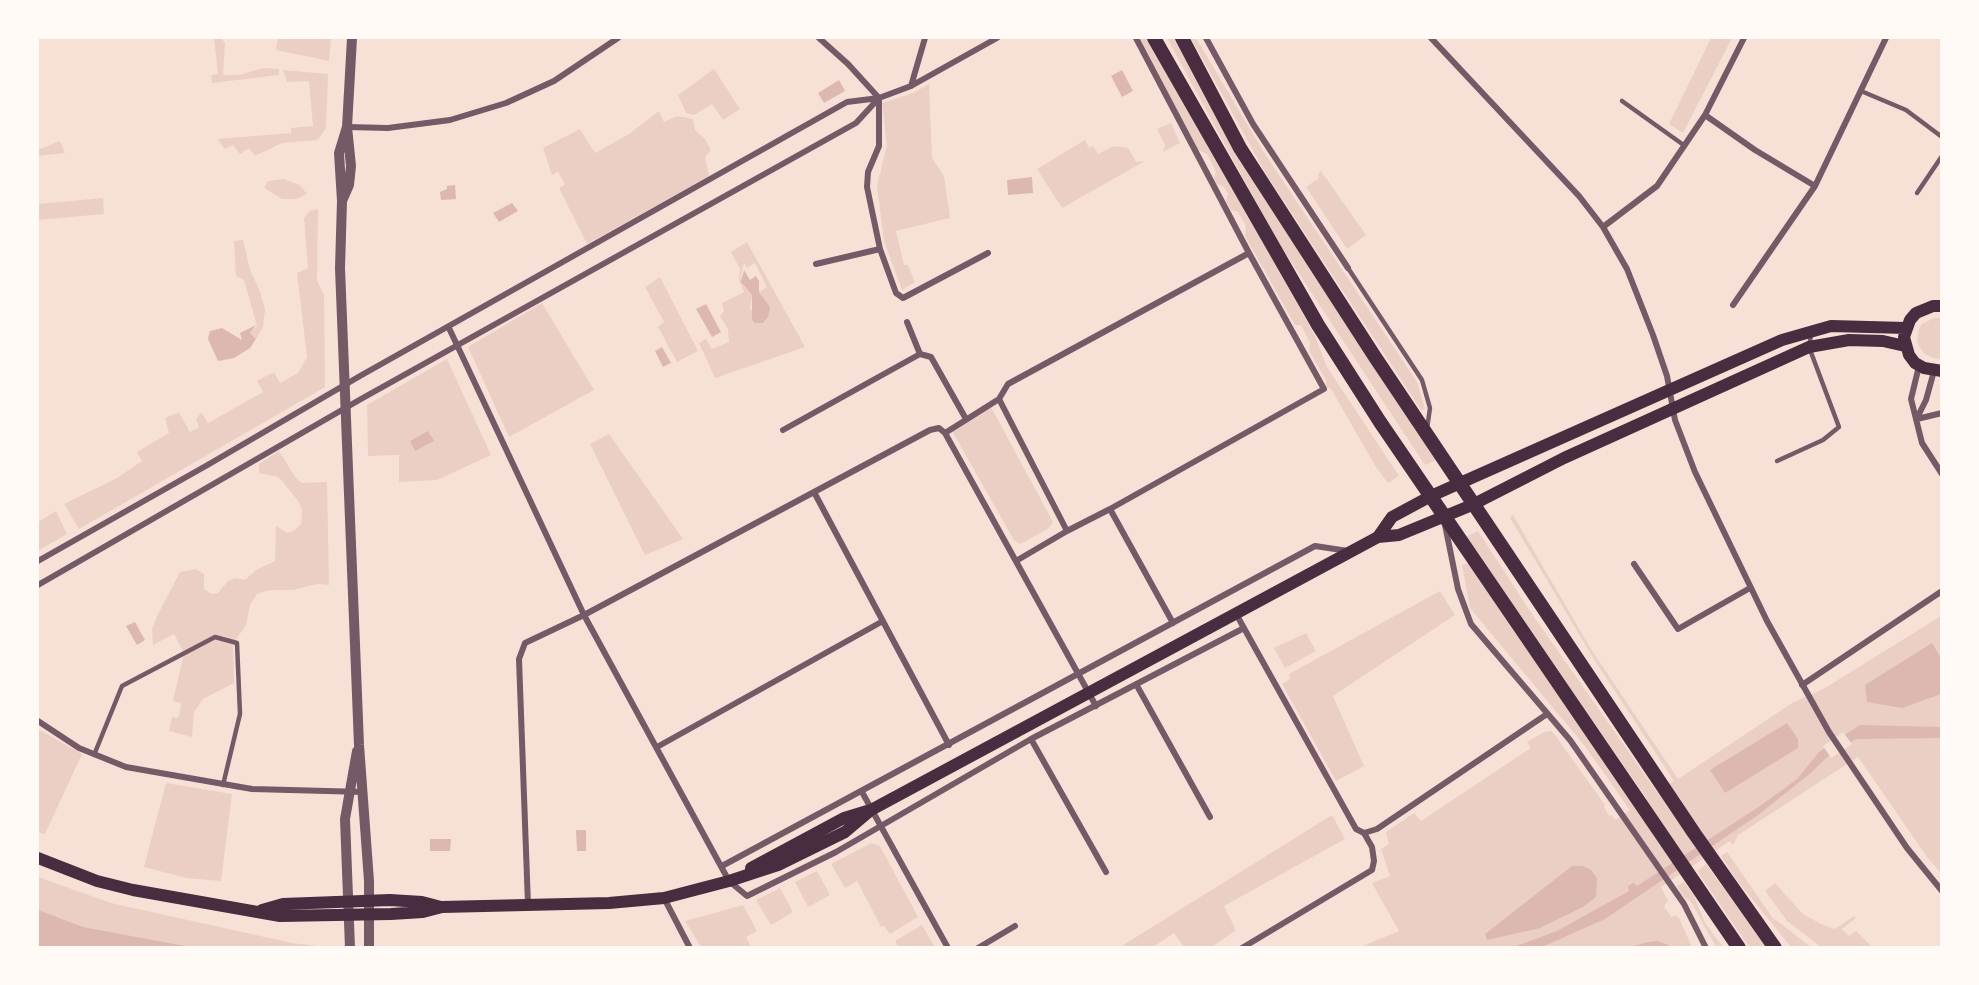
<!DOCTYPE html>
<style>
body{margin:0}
#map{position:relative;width:1979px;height:985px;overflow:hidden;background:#f7e1d7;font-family:Quicksand,sans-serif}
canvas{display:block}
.frame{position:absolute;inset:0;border:39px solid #fffaf5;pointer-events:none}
</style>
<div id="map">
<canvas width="1979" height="985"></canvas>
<div class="frame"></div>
</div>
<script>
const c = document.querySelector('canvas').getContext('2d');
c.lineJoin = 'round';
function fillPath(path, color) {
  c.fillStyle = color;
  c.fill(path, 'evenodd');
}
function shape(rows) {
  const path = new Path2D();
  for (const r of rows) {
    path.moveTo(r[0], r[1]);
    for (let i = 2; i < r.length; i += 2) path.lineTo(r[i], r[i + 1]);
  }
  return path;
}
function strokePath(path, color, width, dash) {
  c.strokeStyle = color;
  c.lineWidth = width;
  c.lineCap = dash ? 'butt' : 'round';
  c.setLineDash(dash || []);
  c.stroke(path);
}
const green = shape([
 [214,38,221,38,225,43,223,75,239,75,263,68,279,69,279,75,212,83,211,75,218,74],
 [278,38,331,38,329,61,276,50],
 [1140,38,1150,38,1315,336,1327,367,1399,476,1388,483,1376,467,1331,389,1326,387,1326,380,1309,351,1310,343,1301,325,1295,325,1245,236,1246,226,1238,212,1231,210,1226,201,1228,194,1223,186,1217,184,1214,179,1216,172,1207,154,1198,150],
 [1167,38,1173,38,1307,265,1437,460,1425,465,1276,239],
 [1191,38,1196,38,1263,151,1417,382,1425,409,1421,410,1266,174],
 [1711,38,1732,38,1683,133,1669,124],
 [714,69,740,109,723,120,712,104,694,115,686,113,678,95],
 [283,70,328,74,326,128,318,140,282,143,255,156,249,148,240,154,233,145,225,149,217,139,291,133,291,128,313,126,309,81,287,82],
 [929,84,932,158,944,176,950,218,896,231,904,265,908,265,915,282,902,290,884,241,877,186,887,145,882,103,913,93],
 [659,111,664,122,677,116,693,119,695,130,705,139,711,150,705,157,709,176,587,244,559,188,565,185,558,172,552,175,543,148,580,129,595,153,629,134],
 [1171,123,1180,143,1163,152,1165,145,1157,129],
 [1085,140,1089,148,1093,146,1098,154,1114,146,1128,148,1136,162,1145,161,1062,208,1037,169],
 [60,141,65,153,38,156,38,150],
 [1321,171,1366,235,1347,249,1306,187,1319,178,1318,174],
 [284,179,300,185,307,194,296,199,282,199,264,188,268,181],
 [103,198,104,214,38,220,38,204],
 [318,209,317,281,324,295,325,387,79,529,64,504,117,478,142,461,137,452,169,433,165,418,179,412,190,432,199,427,196,419,200,414,202,413,208,423,263,392,257,381,274,372,280,383,298,373,307,357,297,273,308,268,304,218,310,211],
 [243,240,250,270,259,289,265,309,263,327,256,339,250,333,257,326,244,280,236,276,234,241],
 [747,242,805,347,715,378,699,343,706,339,712,349,729,342,728,329,720,316,724,311,722,303,744,292,739,280,740,269,731,252],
 [744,263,747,268,755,263,767,287,759,292,766,302,750,311,752,295,743,285,741,276],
 [660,277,698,351,677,362,658,327,664,322,645,287],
 [542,303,594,390,509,437,468,347],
 [1934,318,1942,318,1941,358,1936,359,1924,354,1917,342,1919,329,1922,324],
 [447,359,491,455,437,480,399,482,399,455,368,456,367,405],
 [991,407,1053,522,1048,529,1020,544,1014,540,952,431],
 [609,434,683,539,645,555,590,444],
 [279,451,295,477,302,483,327,482,329,585,317,584,293,590,269,590,257,594,250,605,246,625,233,644,234,683,203,699,194,712,192,737,169,731,172,717,178,718,180,711,181,703,173,701,184,653,174,634,153,645,152,629,157,616,180,572,196,569,204,574,204,589,211,594,218,593,228,581,236,578,245,580,256,570,275,561,276,526,287,533,294,531,301,524,302,510,299,502,282,481,278,477,259,473,259,464],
 [56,511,67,534,38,551,38,522],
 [1513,515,1589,646,1678,779,1792,703,1825,688,1941,616,1941,873,1927,857,1858,757,1738,835,1733,845,1730,841,1661,887,1668,901,1664,906,1671,917,1675,915,1679,918,1692,947,1674,947,1670,945,1635,948,1358,948,1399,931,1372,883,1390,876,1381,849,1389,844,1386,832,1414,813,1421,821,1531,748,1527,742,1544,732,1551,731,1555,735,1605,805,1604,807,1609,816,1612,815,1615,820,1630,810,1584,745,1470,608,1462,565,1469,563,1637,806,1647,799,1465,537,1478,531,1532,614,1657,792,1674,781,1595,661,1510,518],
 [1440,591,1455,615,1333,696,1364,766,1336,781,1282,684,1290,679,1289,674],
 [1306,633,1316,651,1285,668,1274,648],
 [38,729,82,754,45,834,38,832],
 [166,783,232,794,221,881,186,878,144,867],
 [1332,815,1345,839,1224,906,1236,930,1212,947,1184,947,1174,933,1153,947,1120,947],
 [871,843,880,846,918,917,890,934,884,926,881,927,857,881,845,888,831,864],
 [1727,852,1772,917,1811,947,1791,947,1739,883,1721,856],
 [1706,864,1766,947,1749,947,1697,871],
 [817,871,830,895,808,907,795,882],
 [38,877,111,903,292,943,327,947,38,947],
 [1684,882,1694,896,1705,923,1723,947,1716,947,1691,902,1684,897,1677,886],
 [1775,883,1803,914,1821,924,1835,929,1854,916,1856,918,1842,929,1849,936,1856,931,1872,947,1821,947,1787,921,1765,891],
 [780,888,793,912,771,925,756,900],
 [743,905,757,931,746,937,751,947,701,947,685,921],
 [922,925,935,947,898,947,895,941]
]);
const water = shape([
 [1122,70,1133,91,1122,97,1111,76],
 [839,80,845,91,824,103,818,93],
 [1032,177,1033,193,1008,195,1007,180],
 [455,185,456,199,441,200,440,192,447,189,447,186],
 [512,203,518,211,499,222,493,213],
 [744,270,750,280,756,276,759,281,759,292,770,307,768,317,763,323,755,323,752,320,752,295,741,282],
 [706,304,721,332,712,337,696,309],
 [256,325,250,333,256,339,250,348,234,358,218,361,208,339,210,331,222,328,242,340,240,333],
 [662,347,671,363,663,367,655,351],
 [428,431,434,441,415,451,410,441],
 [135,622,145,640,137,645,126,626],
 [1932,643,1941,658,1941,694,1902,708,1867,702,1865,685],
 [1787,723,1798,739,1798,748,1725,793,1710,770],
 [1860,725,1941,727,1941,738,1856,739,1826,758,1812,772,1758,815,1605,919,1542,947,1511,948,1557,931,1629,891,1628,886,1633,883,1637,886,1760,806,1797,779,1819,752],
 [576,830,586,830,586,851,577,851],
 [430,839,451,839,450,851,430,851],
 [1572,866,1583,866,1591,870,1597,878,1596,897,1583,907,1540,928,1487,940,1485,934],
 [38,910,83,927,190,947,38,947],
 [1657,941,1674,947,1630,947,1648,942]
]);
const pier = shape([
 [1843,732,1852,744,1831,758,1823,746]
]);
const service = shape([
 [1861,91,1906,110,1942,137],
 [1622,101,1685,146],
 [1917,193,1942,156],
 [1348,268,1422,380,1430,408,1427,429],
 [1777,461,1823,440,1839,427,1809,347,1811,335],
 [94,755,122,686,215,637,237,643,240,714,223,785]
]);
const minor = shape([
 [819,38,848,64,879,98],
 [1136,38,1249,253,1324,389,1110,509,1173,623],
 [1206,38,1253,124,1348,268],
 [1431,38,1579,196,1603,227,1627,269,1653,335,1667,376,1675,420,1695,472,1767,621,1829,732,1907,848,1942,891],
 [911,86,925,38],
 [879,99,879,146,868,172,867,187,880,249,896,293,903,298,988,253],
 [1705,115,1744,38],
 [347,127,388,128,450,120,506,103,554,81,618,38],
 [1603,227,1657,186,1705,115,1755,150,1815,186],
 [816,264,880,249],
 [1733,305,1815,186,1886,38],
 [907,322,920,354,931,357,966,419],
 [449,328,584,615,729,881,747,896,836,852,1031,739,1244,628],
 [1919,366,1911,399,1922,443,1942,474],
 [999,399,1067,531],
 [1917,418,1926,400,1934,371],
 [1917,419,1942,413],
 [783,430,920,354],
 [945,433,1096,706],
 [814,492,949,745],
 [1445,525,1458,589,1471,624,1570,740,1684,904,1706,948],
 [38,561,211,463,360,376,847,102,879,98,911,86,997,38],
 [1016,561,1067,531,1110,509],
 [1634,564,1678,629,1750,588],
 [38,585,361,399,856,123,879,98],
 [1235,612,1356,829,1364,833,1377,829,1547,714],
 [1136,684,1210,817],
 [1802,685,1942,591],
 [38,721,79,748,126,767,252,789,364,792],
 [1031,739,1106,872],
 [657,747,883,621],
 [862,792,948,948],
 [722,866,1315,546,1348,551],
 [664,898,690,948],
 [528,905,519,659,525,643,584,615,930,430,939,428,945,433,999,399,1008,384,1249,253],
 [978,948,1015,926],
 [1242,948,1372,870,1374,861,1372,847,1364,833]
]);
const tertiary = shape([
 [347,127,339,153,342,201,340,268,359,745,369,881,369,948],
 [342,201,349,185,351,166,347,127,352,38],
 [350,948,345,819,357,751]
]);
const secondary = shape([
 [1942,306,1933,306,1916,313,1910,320,1904,337,1909,355,1915,363,1924,368,1942,371],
 [1378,537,1392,517,1431,496,1782,340,1831,326,1906,328],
 [38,858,97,881,133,890,280,916,391,914,423,912,442,907,609,903,664,898,729,881,778,865,845,832,871,810,1378,537,1399,535,1472,505,1564,458,1809,347,1849,340,1883,341,1905,346],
 [751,868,844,818,867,811],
 [262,910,283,904,390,900,422,902,441,907]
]);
const primary = shape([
 [1154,38,1318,325,1380,422,1739,948],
 [1182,38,1240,148,1375,357,1694,833,1775,948]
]);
fillPath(green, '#ebcfc5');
fillPath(water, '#dcb8b0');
fillPath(pier, '#f7e1d7');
strokePath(service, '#755966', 4.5);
strokePath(minor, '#755966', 6);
strokePath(tertiary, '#755966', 10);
strokePath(secondary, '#4a2c40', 12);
strokePath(primary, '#4a2c40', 14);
</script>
